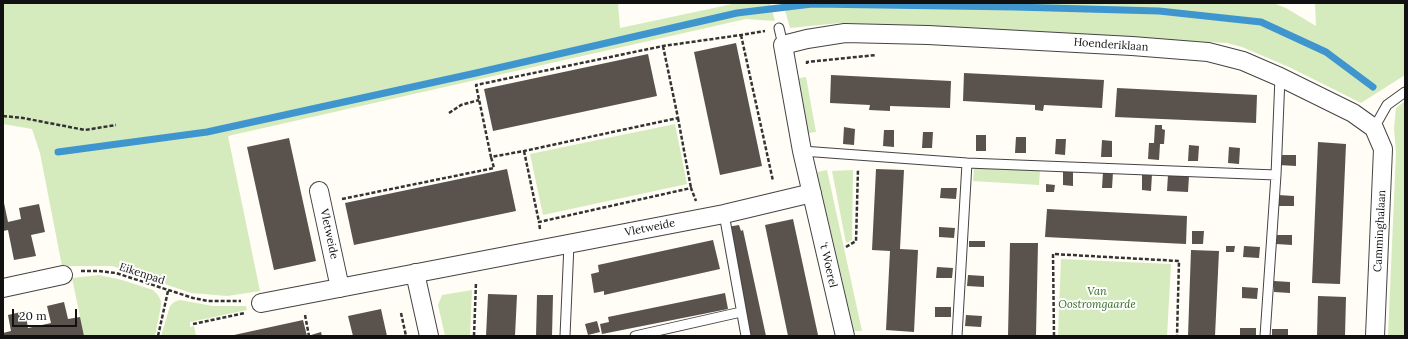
<!DOCTYPE html>
<style>
body{margin:0}
#map{position:relative;width:1408px;height:339px;overflow:hidden;background:#fffdf5;font-family:Lora,serif}
canvas{display:block}
.frame{position:absolute;inset:0;border:4px solid #111;pointer-events:none}
.scale{position:absolute;left:12px;top:309px;width:65px;height:18px;box-sizing:border-box;border:2px solid #111;border-top:0;padding-left:5px;font-size:12px;line-height:14px;white-space:nowrap;color:#111;-webkit-text-stroke:3px #fff;paint-order:stroke}
</style>
<div id="map">
<canvas width="1408" height="339"></canvas>
<div class="frame"></div>
<div class="scale">20 m</div>
</div>
<script>
const c = document.querySelector('canvas').getContext('2d');
c.lineJoin = 'round';
function fillPath(path, color) {
  c.fillStyle = color;
  c.fill(path, 'evenodd');
}
function shape(rows) {
  const path = new Path2D();
  for (const r of rows) {
    path.moveTo(r[0], r[1]);
    for (let i = 2; i < r.length; i += 2) path.lineTo(r[i], r[i + 1]);
  }
  return path;
}
function strokePath(path, color, width, dash) {
  c.strokeStyle = color;
  c.lineWidth = width;
  c.lineCap = dash ? 'butt' : 'round';
  c.setLineDash(dash || []);
  c.stroke(path);
}
function label(font, color, halo, rows, align = 'center') {
  c.font = font + ' Lora,serif';
  c.lineWidth = 4;
  c.setLineDash([]);
  c.textBaseline = 'middle';
  c.strokeStyle = halo;
  c.fillStyle = color;
  for (const [text, x, y, turn = 0] of rows) {
    c.save();
    c.translate(x, y);
    c.rotate((+turn || 0) * Math.PI / 180);
    c.textAlign = isNaN(turn) ? turn : align;
    if (halo) c.strokeText(text, 0, 0);
    c.fillText(text, 0, 0);
    c.restore();
  }
}
const green = shape([
 [3,3,618,3,620,28,737,3,770,3,775,21,746,19,228,136,260,291,227,296,191,293,112,266,62,266,40,153,32,129,3,124],
 [783,3,1273,3,1286,8,1316,26,1315,3,1405,3,1405,75,1361,103,1289,67,1242,47,1227,43,971,30,897,25,840,23,790,28],
 [806,77,816,132,808,133,799,78],
 [1405,101,1405,336,1388,336,1396,153,1394,128,1396,108],
 [675,124,687,184,543,215,530,154],
 [974,167,1040,171,1039,185,973,181],
 [827,170,862,331,854,331,817,172],
 [853,170,852,240,846,243,832,171],
 [1061,259,1171,264,1167,336,1058,336],
 [99,275,122,280,153,290,158,295,161,301,161,306,155,336,84,336,72,278],
 [472,290,470,336,445,336,438,305,442,295],
 [180,300,213,306,246,306,247,310,190,322,190,327,194,326,196,336,161,336,170,306,174,302]
]);
const stream = shape([
 [58,152,207,132,476,73,737,13,812,4,1015,7,1159,11,1261,22,1326,52,1373,87]
]);
const building = shape([
 [736,43,762,166,720,175,694,52],
 [648,54,657,96,493,131,484,89],
 [964,73,1104,80,1102,108,1044,105,1043,111,1035,110,1035,105,963,101],
 [831,75,951,81,950,108,890,106,890,111,869,110,870,105,830,103],
 [1117,88,1257,95,1256,123,1115,117],
 [1155,125,1162,125,1162,129,1165,130,1164,144,1160,144,1159,160,1148,159,1149,143,1154,143],
 [844,127,855,129,854,145,843,144],
 [884,130,894,130,894,147,883,146],
 [923,132,933,132,932,148,922,148],
 [976,135,986,135,986,151,976,151],
 [1016,137,1026,137,1026,153,1015,153],
 [289,138,316,261,274,270,247,147],
 [1056,139,1066,139,1065,155,1055,154],
 [1102,140,1112,141,1112,157,1101,157],
 [1318,142,1346,144,1340,284,1312,283],
 [1189,145,1199,146,1198,161,1188,161],
 [1229,147,1240,148,1239,164,1228,163],
 [1280,155,1296,155,1296,166,1279,165],
 [507,169,516,211,354,245,345,203],
 [876,169,904,170,900,249,918,250,914,332,886,330,890,251,872,250],
 [1063,170,1073,171,1073,186,1063,185],
 [1103,172,1113,172,1112,188,1102,188],
 [1142,174,1152,174,1151,191,1142,190],
 [1168,175,1189,176,1188,192,1167,191],
 [1046,184,1055,185,1054,192,1046,192],
 [941,188,957,188,956,199,940,198],
 [1278,195,1294,196,1294,206,1278,206],
 [4,203,8,222,21,219,19,208,39,204,45,232,31,235,36,256,14,260,8,230,3,231],
 [1047,209,1187,216,1186,244,1045,237],
 [793,219,818,335,812,336,788,336,765,225],
 [739,225,741,231,743,230,766,336,749,336,727,227],
 [939,227,955,228,954,238,939,237],
 [1192,231,1204,231,1203,244,1192,244],
 [1276,235,1292,235,1292,245,1276,244],
 [713,240,720,269,604,295,604,291,594,293,591,274,599,272,598,265],
 [969,241,985,241,985,247,969,247],
 [1010,243,1038,243,1036,336,1008,336],
 [1226,246,1235,246,1234,252,1226,252],
 [1244,246,1260,247,1259,258,1243,257],
 [1191,250,1219,251,1215,336,1188,336],
 [937,267,953,268,952,278,936,278],
 [968,275,984,276,984,287,967,286],
 [1274,281,1290,282,1290,293,1274,292],
 [1242,287,1258,288,1257,299,1242,298],
 [725,293,728,309,602,334,600,324,609,322,608,317],
 [488,294,517,295,515,336,486,336],
 [537,295,553,295,552,336,536,336],
 [1318,296,1346,297,1345,336,1317,336],
 [64,302,68,319,80,317,84,336,3,336,3,333,11,331,8,315,25,311,28,328,51,323,47,306],
 [935,307,951,307,951,317,935,317],
 [381,309,387,336,353,336,348,316],
 [966,315,982,316,981,327,965,326],
 [303,320,307,336,234,336,234,335],
 [597,321,600,332,588,335,585,324],
 [1240,328,1256,328,1256,336,1240,336],
 [1272,329,1288,329,1288,336,1272,336],
 [321,332,322,336,312,336,311,335]
]);
const path = shape([
 [741,35,773,181],
 [663,46,678,118,524,151,491,157,476,85,663,46,741,35,765,31],
 [807,64,807,62,876,55],
 [449,113,461,105,479,100],
 [3,116,23,118,85,130,116,125],
 [678,118,691,188],
 [524,151,539,222],
 [342,199,494,168,491,157],
 [540,229,539,222,691,188,696,201],
 [846,247,856,241,858,169],
 [81,271,99,271,116,273,193,298,208,301,241,301],
 [401,313,406,336],
 [305,315,309,336],
 [193,324,245,313],
 [158,336,168,291],
 [474,336,476,282],
 [1054,336,1053,254,1179,261,1177,336]
]);
const lane = shape([
 [779,28,783,45],
 [1374,128,1387,105,1405,92],
 [802,151,967,163,1276,175],
 [724,214,746,336],
 [565,336,569,244],
 [635,336,741,312],
 [957,336,967,163],
 [1265,336,1276,175,1280,77]
]);
const street = shape([
 [319,191,340,288],
 [415,273,429,336],
 [3,288,63,275],
 [261,303,724,214,812,193],
 [845,336,802,151,783,45,807,39,845,33,928,35,1132,46,1208,52,1243,61,1280,77,1353,113,1374,128,1383,149,1375,336]
]);
const streetNames = [
 ["Hoenderiklaan",1111,45,4],
 ["Vletweide",650,228,-11],
 ["Camminghalaan",1380,231,-87],
 ["Vletweide",329,234,78],
 ["'t Woerel",828,265,77],
 ["Eikenpad",142,274,18]
];
const parkNames = [
 ["Van",1097,292],
 ["Oostromgaarde",1097,305]
];
fillPath(green, '#d5ebbd');
strokePath(stream, '#3f96cf', 7);
fillPath(building, '#5a524d');
strokePath(lane, '#444', 11);
strokePath(street, '#444', 20);
strokePath(path, '#333', 2.5, [4, 2]);
strokePath(lane, '#fff', 9);
strokePath(street, '#fff', 18);
label('11px', '#111', '#fff', streetNames);
label('italic 11px', '#2f6b1f', '#fff', parkNames);
</script>
